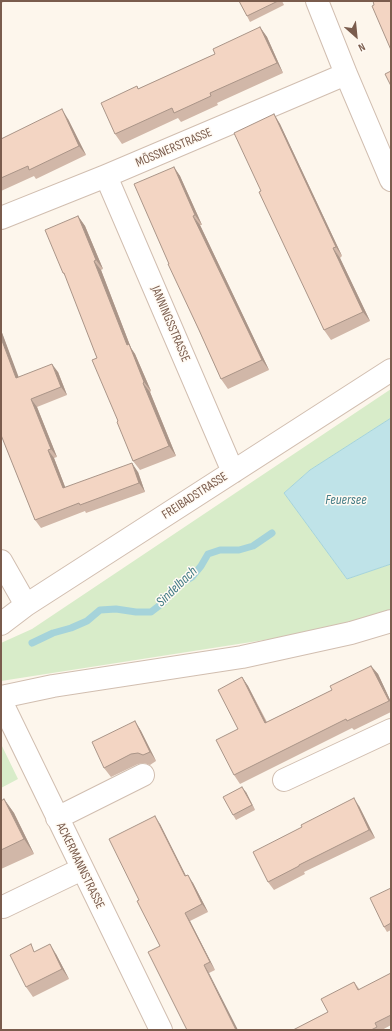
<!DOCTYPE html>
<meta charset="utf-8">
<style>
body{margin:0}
#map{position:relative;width:392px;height:1031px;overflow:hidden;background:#fdf6ec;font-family:"Sofia Sans Condensed",sans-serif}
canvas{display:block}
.frame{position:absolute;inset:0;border:2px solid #7a5c4d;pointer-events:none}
.north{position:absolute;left:336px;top:16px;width:40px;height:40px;-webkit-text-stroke:3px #fffaf3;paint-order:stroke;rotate:153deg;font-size:11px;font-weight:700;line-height:16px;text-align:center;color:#7a5c4d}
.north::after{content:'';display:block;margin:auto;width:14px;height:18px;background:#7a5c4d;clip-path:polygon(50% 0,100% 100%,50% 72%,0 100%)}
</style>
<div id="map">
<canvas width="392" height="1031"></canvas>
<div class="frame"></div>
<div class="north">N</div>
</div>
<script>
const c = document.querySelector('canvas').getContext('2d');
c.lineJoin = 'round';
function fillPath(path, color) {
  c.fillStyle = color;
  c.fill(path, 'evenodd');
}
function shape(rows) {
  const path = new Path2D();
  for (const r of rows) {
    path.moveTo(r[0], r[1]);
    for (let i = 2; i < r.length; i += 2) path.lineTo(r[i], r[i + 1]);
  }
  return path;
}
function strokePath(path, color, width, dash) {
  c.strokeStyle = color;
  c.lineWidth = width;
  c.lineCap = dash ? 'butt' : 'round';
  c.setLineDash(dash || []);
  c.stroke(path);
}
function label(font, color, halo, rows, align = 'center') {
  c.font = font + ' "Sofia Sans Condensed",sans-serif';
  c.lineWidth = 3;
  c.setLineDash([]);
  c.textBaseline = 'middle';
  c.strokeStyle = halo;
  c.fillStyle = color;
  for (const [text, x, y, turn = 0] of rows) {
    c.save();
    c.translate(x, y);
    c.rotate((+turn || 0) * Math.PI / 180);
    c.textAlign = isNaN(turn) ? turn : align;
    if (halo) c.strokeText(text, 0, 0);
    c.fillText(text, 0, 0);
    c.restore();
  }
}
const green = shape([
 [391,389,391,418,310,470,284,493,347,579,391,564,391,615,277,638,1,681,1,643,32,629],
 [1,744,18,779,1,788]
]);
const water = shape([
 [391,418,391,564,347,579,284,493,310,470,391,418]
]);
const stream = shape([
 [32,643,53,633,71,628,87,621,100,610,116,609,136,612,151,612,164,602,177,586,192,577,201,566,208,554,220,550,239,550,253,546,272,533]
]);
const minor = shape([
 [317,1,346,74,391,180],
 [106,176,233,472],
 [1,218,106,176,346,74],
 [1,561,26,605],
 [1,624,26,605,391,370],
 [1,697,53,686,242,657,351,633,391,621],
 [1,701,161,1030],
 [284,780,391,730],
 [57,818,143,775],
 [3,907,82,869]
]);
const wall = shape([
 [1,1,6,1,1,3],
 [239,1,282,1,284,5,250,22,247,16],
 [260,27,267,37,283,73,217,103,218,105,181,122,178,118,122,144,115,134,138,89,215,54],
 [274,114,280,124,342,256,340,258,370,321,331,340,324,330,261,191],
 [68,119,86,155,36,179,34,176,1,191,1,139],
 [174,167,180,176,202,225,200,225,269,370,228,389,221,379,169,264],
 [78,216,85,226,103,269,101,270,131,348,135,354,151,391,150,392,176,456,140,470,133,461,118,421,97,358,66,277,63,273],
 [1,330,18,377,58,372,67,395,37,407,57,457,54,458,65,487,138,472,145,492,86,513,85,511,41,528,35,520,1,435],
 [371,666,378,674,391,702,391,712,354,730,352,728,240,784,234,775,242,677,248,686,267,722,332,690],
 [135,721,141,731,156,761,150,765,144,763,138,764,111,777,104,768],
 [246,792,255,810,236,820,233,815],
 [4,799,14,813,34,854,1,869,1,801],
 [359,806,375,838,304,872,305,874,274,890,268,882],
 [160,824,186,876,193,883,208,912,190,921,215,970,209,973,160,946,139,900],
 [391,888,391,930,387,932,384,927],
 [56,954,69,979,33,997,26,987],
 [391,973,391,1025,382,1030,293,1030,328,1012,354,982,360,990]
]);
const shadedWall = shape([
 [260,27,267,37,283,73,277,63],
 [62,109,68,119,86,155,79,146],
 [274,114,280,124,342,256,336,247],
 [174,167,180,176,202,225,195,215],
 [78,216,85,226,103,269,96,260],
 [193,216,200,225,269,370,262,360],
 [333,248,340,258,370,321,363,312],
 [94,261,101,270,131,348,135,354,151,391,144,382,127,345],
 [1,330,22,386,16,378,1,338],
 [52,364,58,372,67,395,61,387],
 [143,383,150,392,176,456,169,446],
 [31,399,37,407,57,457,51,449],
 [48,450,54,458,69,497,63,488],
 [132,463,138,472,145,492,139,483],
 [371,666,378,674,391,702,391,704],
 [242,677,248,686,271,732,265,723],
 [135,721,141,731,156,761,150,752],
 [242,787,246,792,255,810,252,805],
 [354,798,359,806,375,838,369,830],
 [4,799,14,813,34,854,24,839],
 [155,816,160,824,190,884,185,876],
 [188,875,193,883,208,912,202,904],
 [185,913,190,921,215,970,210,962],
 [50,944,56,954,69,979,62,969],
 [204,965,209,973,238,1030,236,1030]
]);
const building = shape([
 [239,1,278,1,247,16,239,1],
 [373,1,391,1,391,50,372,6,374,5,373,1],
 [260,27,277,63,210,93,211,96,174,113,172,108,115,134,101,103,137,86,138,89,215,54,213,49,260,27],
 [391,71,391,86,385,74,391,71],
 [62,109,79,146,29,170,28,166,1,178,1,139,62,109],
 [274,114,336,247,333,248,363,312,324,330,259,192,261,191,234,133,274,114],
 [174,167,195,215,193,216,262,360,221,379,199,330,168,264,169,264,134,184,174,167],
 [78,216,96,260,94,261,127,345,129,344,144,382,143,383,169,446,133,461,117,422,118,421,92,360,97,358,64,273,63,273,45,230,78,216],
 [1,338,16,378,52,364,61,387,31,399,51,449,48,450,63,488,132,463,139,483,80,505,79,503,35,520,1,435,1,338],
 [371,666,389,701,347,721,346,719,234,775,216,740,238,729,218,690,242,677,265,723,332,690,330,686,371,666],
 [135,721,150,752,143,755,138,753,131,754,104,768,92,742,135,721],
 [242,787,252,805,233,815,223,797,242,787],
 [354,798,369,830,299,865,299,866,268,882,253,852,302,827,301,825,354,798],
 [4,799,24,839,1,850,1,801,4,799],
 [155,816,185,876,188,875,202,904,185,913,210,962,204,965,236,1030,187,1030,148,952,160,946,137,901,139,900,109,839,155,816],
 [391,888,391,923,384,927,370,898,391,888],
 [31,944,34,952,50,944,62,969,26,987,10,955,31,944],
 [391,973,391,1015,375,1023,377,1027,371,1030,293,1030,328,1012,321,999,354,982,358,990,391,973]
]);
const streetNames = [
 ["MÖSSNERSTRASSE",174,148,-23],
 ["JANNINGSSTRASSE",170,324,67],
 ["FREIBADSTRASSE",195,496,-33],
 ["ACKERMANNSTRASSE",80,866,64]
];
const waterNames = [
 ["Feuersee",346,500],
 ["Sindelbach",177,587,-44]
];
fillPath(green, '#d8ecc9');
fillPath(water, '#bfe3e8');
strokePath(water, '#a5d3da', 1);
strokePath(stream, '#a5d3da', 7);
strokePath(minor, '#d1beb0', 24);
strokePath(minor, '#fff', 22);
fillPath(wall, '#d1b7a8');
fillPath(shadedWall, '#aa9588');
fillPath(building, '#f3d5c3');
strokePath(building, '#aa9588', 1);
label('13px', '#7a5c4d', '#fffaf3', streetNames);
label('italic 14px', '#437c86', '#fffaf3', waterNames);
</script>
